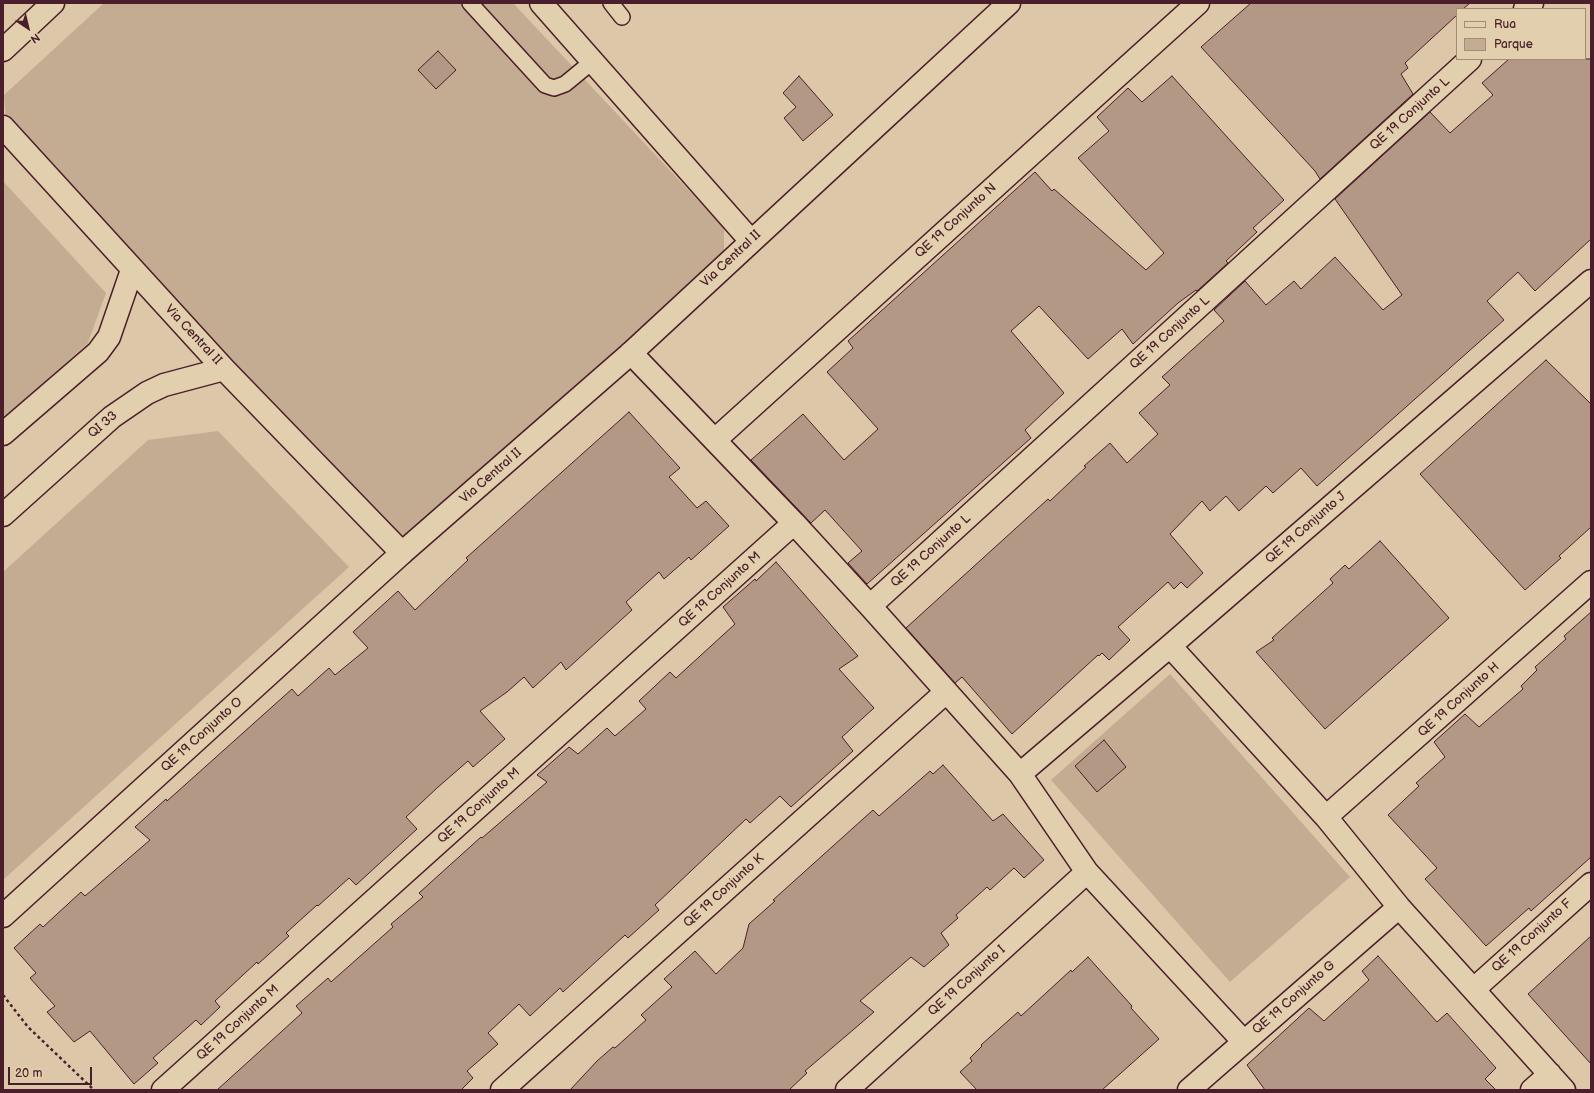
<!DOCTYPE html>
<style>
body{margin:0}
#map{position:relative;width:1594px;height:1093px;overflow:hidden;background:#dcc8a8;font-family:"Balsamiq Sans",sans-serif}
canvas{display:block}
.frame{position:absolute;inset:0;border:4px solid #4a1f2b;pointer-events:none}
.legend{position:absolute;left:1456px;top:8px;width:130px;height:52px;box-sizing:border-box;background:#e2cfad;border:1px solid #a58979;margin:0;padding:5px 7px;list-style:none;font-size:12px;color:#4a1f2b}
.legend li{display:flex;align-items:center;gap:8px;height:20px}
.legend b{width:20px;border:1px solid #a58979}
.north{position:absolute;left:8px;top:8px;width:40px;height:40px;-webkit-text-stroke:3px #e2cfad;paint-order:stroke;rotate:145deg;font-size:11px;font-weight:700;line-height:16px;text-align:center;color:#4a1f2b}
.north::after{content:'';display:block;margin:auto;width:14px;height:18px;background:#4a1f2b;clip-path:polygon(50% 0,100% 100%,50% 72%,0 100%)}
.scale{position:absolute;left:8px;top:1067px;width:84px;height:18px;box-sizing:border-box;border:2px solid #4a1f2b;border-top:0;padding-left:5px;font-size:12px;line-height:14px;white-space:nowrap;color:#4a1f2b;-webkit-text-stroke:3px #e2cfad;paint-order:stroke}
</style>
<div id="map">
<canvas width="1594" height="1093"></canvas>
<div class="frame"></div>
<ul class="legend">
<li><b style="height:5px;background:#e2cfad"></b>Rua</li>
<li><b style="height:11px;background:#c4ac93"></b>Parque</li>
</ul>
<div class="north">N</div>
<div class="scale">20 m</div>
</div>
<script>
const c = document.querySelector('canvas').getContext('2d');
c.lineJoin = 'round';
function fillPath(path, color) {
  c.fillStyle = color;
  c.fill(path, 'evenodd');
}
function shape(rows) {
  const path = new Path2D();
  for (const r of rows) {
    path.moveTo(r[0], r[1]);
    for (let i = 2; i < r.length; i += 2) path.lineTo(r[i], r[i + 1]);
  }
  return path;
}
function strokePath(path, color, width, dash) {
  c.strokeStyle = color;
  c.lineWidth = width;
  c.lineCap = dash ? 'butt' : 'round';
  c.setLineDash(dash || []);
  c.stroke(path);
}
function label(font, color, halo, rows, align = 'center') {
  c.font = font + ' "Balsamiq Sans",sans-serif';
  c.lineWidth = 3;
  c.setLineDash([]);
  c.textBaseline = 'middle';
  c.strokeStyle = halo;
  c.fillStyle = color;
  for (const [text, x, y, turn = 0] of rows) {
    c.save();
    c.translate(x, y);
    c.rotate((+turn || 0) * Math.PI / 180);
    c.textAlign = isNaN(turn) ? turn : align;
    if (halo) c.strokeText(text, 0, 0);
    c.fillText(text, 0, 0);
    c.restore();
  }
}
const green = shape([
 [104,3,513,3,724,228,724,254,416,537,376,531,6,120,4,95],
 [3,181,106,293,88,343,3,419],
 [218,431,349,567,3,880,3,572,148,440],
 [1170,674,1350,877,1230,982,1051,780]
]);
const building = shape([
 [1251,3,1470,3,1463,9,1457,9,1457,15,1405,63,1408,68,1401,74,1413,94,1320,179,1315,171,1201,47,1251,3],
 [438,51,456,70,436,89,418,70,438,51],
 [1509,59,1591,59,1591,239,1535,291,1518,272,1487,301,1504,320,1317,486,1301,468,1273,493,1266,486,1239,511,1226,496,1210,511,1202,501,1170,534,1203,573,1187,588,1181,582,1174,589,1168,582,1118,627,1130,640,1109,660,1102,653,1099,656,1098,655,1012,734,962,677,955,683,906,628,1048,499,1050,501,1086,467,1084,466,1110,443,1127,463,1158,434,1139,413,1170,385,1162,377,1224,321,1214,310,1245,281,1266,305,1294,281,1301,289,1335,257,1383,310,1402,295,1335,199,1430,112,1450,133,1493,95,1482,83,1509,59],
 [799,76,833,115,803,141,784,118,796,107,783,93,799,76],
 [1172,76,1284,200,1253,228,1257,232,1226,261,1228,263,1197,291,1196,290,1178,303,1133,344,1122,329,1088,359,1039,306,1011,331,1064,393,1025,430,1031,438,867,584,848,563,862,551,825,510,811,523,751,460,803,414,844,460,878,429,827,372,853,348,848,341,1035,172,1052,191,1054,189,1146,270,1164,253,1078,158,1109,131,1097,117,1128,88,1142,102,1172,76],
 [1546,360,1591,404,1591,527,1559,556,1561,558,1525,590,1420,474,1546,360],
 [629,412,680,468,669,477,697,508,706,501,729,526,691,560,689,557,664,579,659,572,626,602,632,610,566,670,561,662,533,688,524,677,507,692,480,711,505,739,473,767,468,761,437,788,406,817,417,829,356,885,349,878,318,906,317,905,286,933,289,936,258,964,257,962,215,1001,220,1007,201,1025,196,1020,153,1058,158,1063,134,1084,90,1031,74,1042,47,1012,55,1006,30,978,36,973,14,948,40,924,43,927,81,892,85,896,150,840,135,827,166,799,167,801,292,689,298,696,329,668,335,675,368,648,353,632,398,591,415,610,468,560,466,558,629,412],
 [1380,541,1449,618,1325,729,1256,652,1274,640,1272,638,1333,583,1330,579,1345,565,1349,569,1380,541],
 [776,562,858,656,839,669,874,708,842,737,853,751,791,807,780,796,750,823,746,819,655,905,659,910,628,938,625,935,563,992,560,988,530,1016,519,1004,488,1033,498,1044,467,1071,473,1078,461,1090,217,1090,302,1013,296,1006,328,978,331,982,393,927,391,924,423,897,419,893,481,837,482,838,547,782,537,775,569,747,578,754,607,728,615,736,646,709,639,701,670,672,676,678,735,624,723,607,755,579,756,581,776,562],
 [1591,612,1591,857,1531,911,1529,908,1486,946,1425,879,1437,868,1388,815,1419,786,1416,783,1445,757,1434,742,1465,714,1479,727,1523,689,1521,686,1537,670,1535,667,1566,639,1564,636,1591,612],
 [1104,740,1126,767,1097,792,1075,766,1104,740],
 [943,765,993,821,1003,814,1044,860,1024,878,1014,868,990,890,987,887,956,915,958,918,941,933,949,945,924,967,911,957,860,1001,874,1012,805,1071,807,1073,789,1090,570,1090,597,1061,613,1047,615,1048,646,1020,641,1015,672,987,664,979,695,951,716,974,743,948,749,924,775,901,773,900,873,810,879,816,930,771,933,774,943,765],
 [1591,936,1591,1064,1528,994,1591,936],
 [1378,956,1437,1022,1447,1013,1496,1068,1485,1079,1496,1090,1265,1090,1247,1065,1309,1008,1324,1021,1369,980,1362,971,1378,956],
 [1088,957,1132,1006,1131,1008,1159,1039,1102,1090,977,1090,960,1072,972,1061,970,1058,982,1046,981,1045,1018,1012,1021,1016,1071,970,1072,972,1088,957]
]);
const path = shape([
 [3,995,28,1027,94,1090]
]);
const service = shape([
 [470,3,545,85,554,88,565,84,593,61],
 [611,3,622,17]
]);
const minor = shape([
 [541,3,751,241],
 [1525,9,1532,3],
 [631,353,794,523,870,606,1020,774,1087,872,1244,1042],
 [715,440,1198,3],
 [870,606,1470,59],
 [1170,646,1326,817,1399,907,1564,1090],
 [1020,774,1170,646,1591,281],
 [1326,817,1591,582],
 [3,916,402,553],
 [1474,989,1591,884],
 [163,1090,794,523],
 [502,1090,946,692],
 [847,1090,1087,872],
 [1189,1090,1399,907],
 [1532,1090,1550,1074]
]);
const tertiary = shape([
 [3,50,53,3],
 [3,127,224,369,402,553,631,353,1009,3],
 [3,434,98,352,109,337,132,270],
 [3,515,112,417,147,393,164,385,224,369]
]);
const streetNames = [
 ["QE 19 Conjunto L",1410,114,-42],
 ["QE 19 Conjunto N",956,221,-42],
 ["Via Central II",731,259,-43],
 ["QE 19 Conjunto L",1170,333,-42],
 ["Via Central II",193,335,47],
 ["QI 33",103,425,-40],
 ["Via Central II",491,476,-41],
 ["QE 19 Conjunto J",1306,528,-41],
 ["QE 19 Conjunto L",931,551,-42],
 ["QE 19 Conjunto M",720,590,-42],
 ["QE 19 Conjunto H",1459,700,-42],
 ["QE 19 Conjunto O",202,735,-42],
 ["QE 19 Conjunto M",479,806,-42],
 ["QE 19 Conjunto K",724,891,-42],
 ["QE 19 Conjunto F",1532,936,-42],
 ["QE 19 Conjunto I",967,981,-42],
 ["QE 19 Conjunto G",1294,998,-41],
 ["QE 19 Conjunto M",238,1023,-42]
];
fillPath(green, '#c4ac93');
fillPath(building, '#b39985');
strokePath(building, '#4a1f2b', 1);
strokePath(service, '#4a1f2b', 18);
strokePath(minor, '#4a1f2b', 25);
strokePath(tertiary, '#4a1f2b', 25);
strokePath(path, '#4a1f2b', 2.5, [3, 3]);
strokePath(service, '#e2cfad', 15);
strokePath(minor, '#e2cfad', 22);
strokePath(tertiary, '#e2cfad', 22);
label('13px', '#4a1f2b', '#e2cfad', streetNames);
</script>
